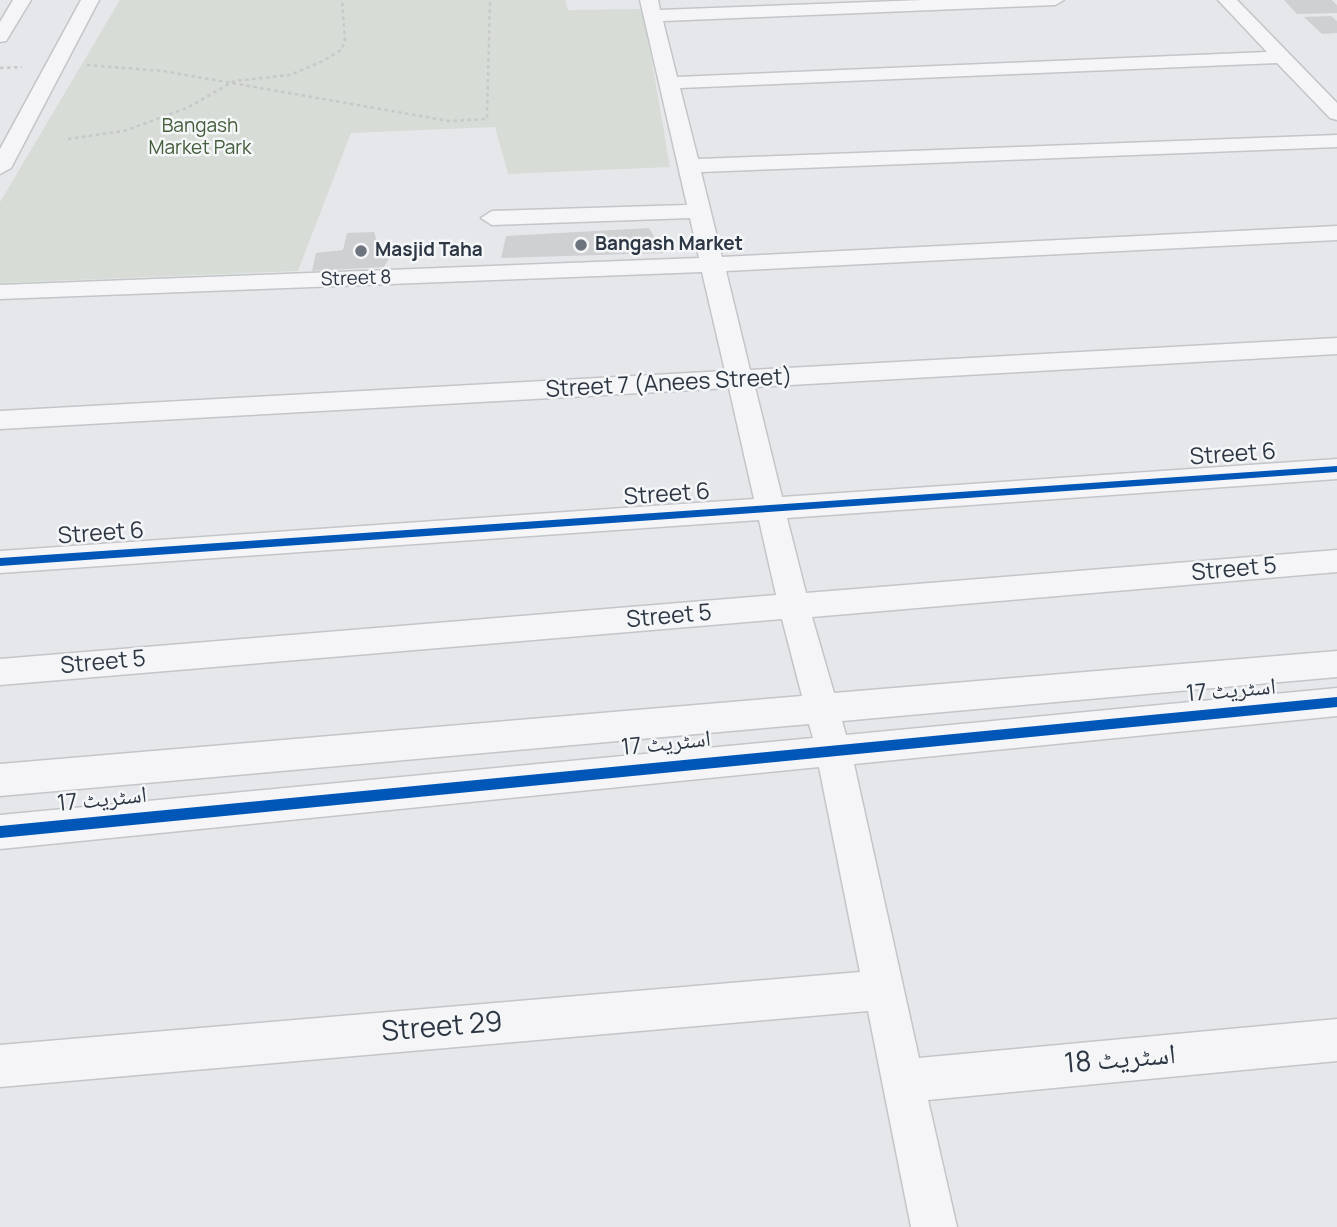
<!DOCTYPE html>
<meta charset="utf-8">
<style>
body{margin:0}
canvas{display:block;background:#e5e7ea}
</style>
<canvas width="1337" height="1227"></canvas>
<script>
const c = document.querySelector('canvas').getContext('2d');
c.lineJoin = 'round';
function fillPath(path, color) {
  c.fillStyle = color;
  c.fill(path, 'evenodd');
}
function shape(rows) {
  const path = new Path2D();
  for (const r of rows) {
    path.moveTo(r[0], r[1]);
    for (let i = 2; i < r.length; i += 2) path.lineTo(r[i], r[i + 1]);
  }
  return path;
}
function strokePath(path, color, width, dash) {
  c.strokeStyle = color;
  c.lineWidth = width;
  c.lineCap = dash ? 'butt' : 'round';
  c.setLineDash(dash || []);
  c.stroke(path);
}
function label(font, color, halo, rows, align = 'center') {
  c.font = font + ' Manrope,"Noto Naskh Arabic",sans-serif';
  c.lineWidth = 5;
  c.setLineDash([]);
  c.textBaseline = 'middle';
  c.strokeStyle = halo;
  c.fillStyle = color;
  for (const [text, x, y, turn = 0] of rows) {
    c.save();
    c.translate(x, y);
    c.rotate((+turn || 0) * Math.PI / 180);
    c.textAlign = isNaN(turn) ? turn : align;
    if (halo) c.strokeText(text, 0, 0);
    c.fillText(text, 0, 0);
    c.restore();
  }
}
const green = shape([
 [120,0,565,0,568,10,643,9,670,167,508,174,495,127,351,133,298,271,0,283,0,202]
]);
const building = shape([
 [1284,0,1332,0,1337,5,1337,13,1297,14],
 [1331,16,1337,21,1337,33,1322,34,1304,17],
 [649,228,664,253,501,258,506,236],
 [374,232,378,244,395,248,384,267,312,271,316,253,343,250,347,233]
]);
const path = shape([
 [87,65,163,71,449,121,487,119,490,0],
 [0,68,22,67],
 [68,139,124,131,187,108,234,81,290,75,323,61,341,50,345,41,342,0]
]);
const street = shape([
 [13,0,31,0,6,41,0,42,0,22,13,0],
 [81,0,99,0,11,168,0,174,0,149,81,0],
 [640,0,658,0,660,10,923,0,1064,0,1055,5,663,21,677,77,1267,52,1218,0,1237,0,1337,103,1337,120,1330,118,1277,63,680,88,698,159,1337,135,1337,147,701,172,722,257,1337,226,1337,240,726,271,750,370,1337,338,1337,354,755,387,782,497,1337,459,1337,479,787,518,806,593,1337,550,1337,572,812,617,834,693,1337,651,1337,677,842,721,846,735,1337,688,1337,716,854,764,919,1058,1337,1019,1337,1061,928,1100,957,1227,911,1227,868,1011,0,1087,0,1045,860,972,819,767,0,849,0,815,813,738,809,724,0,796,0,764,802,696,782,619,0,685,0,659,776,595,759,520,0,573,0,551,754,499,729,388,0,429,0,411,725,371,702,272,0,299,0,285,699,258,690,218,492,225,481,218,492,211,687,205,640,0]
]);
const cycleway = shape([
 [1337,466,1337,472,0,566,0,558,1337,466],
 [1337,697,1337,707,0,838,0,826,1337,697]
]);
const markers = [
 [581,245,7,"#6d747d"],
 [361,251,7,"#6d747d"]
];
const farParknames = [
 ["Bangash",200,127],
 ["Market Park",200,149]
];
const farPoinames = [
 ["Bangash Market",595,245],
 ["Masjid Taha",375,251]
];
const farStreetnames = [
 ["Street 8",356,279,-2]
];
const streetNames = [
 ["Street 7 (Anees Street)",669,384,-3],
 ["Street 6",1233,455,-4],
 ["Street 6",667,495,-4],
 ["Street 6",101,534,-4],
 ["Street 5",1234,570,-5],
 ["Street 5",669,617,-5],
 ["Street 5",103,663,-5],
 ["اسٹریٹ 17",1231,691,-5],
 ["اسٹریٹ 17",666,744,-6],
 ["اسٹریٹ 17",102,800,-6]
];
const nearStreetnames = [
 ["Street 29",442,1028,-5],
 ["اسٹریٹ 18",1120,1060,-5]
];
fillPath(green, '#d7ddd6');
fillPath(building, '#ced0d2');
strokePath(street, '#c3c5c8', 3);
strokePath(path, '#c6c8ca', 2.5, [3.5, 3.5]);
fillPath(street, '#f5f5f7');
fillPath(cycleway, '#0057b8');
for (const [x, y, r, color] of markers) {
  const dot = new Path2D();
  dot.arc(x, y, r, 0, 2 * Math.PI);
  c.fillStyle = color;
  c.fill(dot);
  strokePath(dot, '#f4f6f8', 2.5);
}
label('19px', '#445d3b', '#f4f6f8', farParknames);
label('bold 19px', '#2d3643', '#f4f6f8', farPoinames, 'left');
label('19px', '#2d3643', '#f4f6f8', farStreetnames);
label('23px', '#2d3643', '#f4f6f8', streetNames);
label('28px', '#2d3643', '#f4f6f8', nearStreetnames);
</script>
